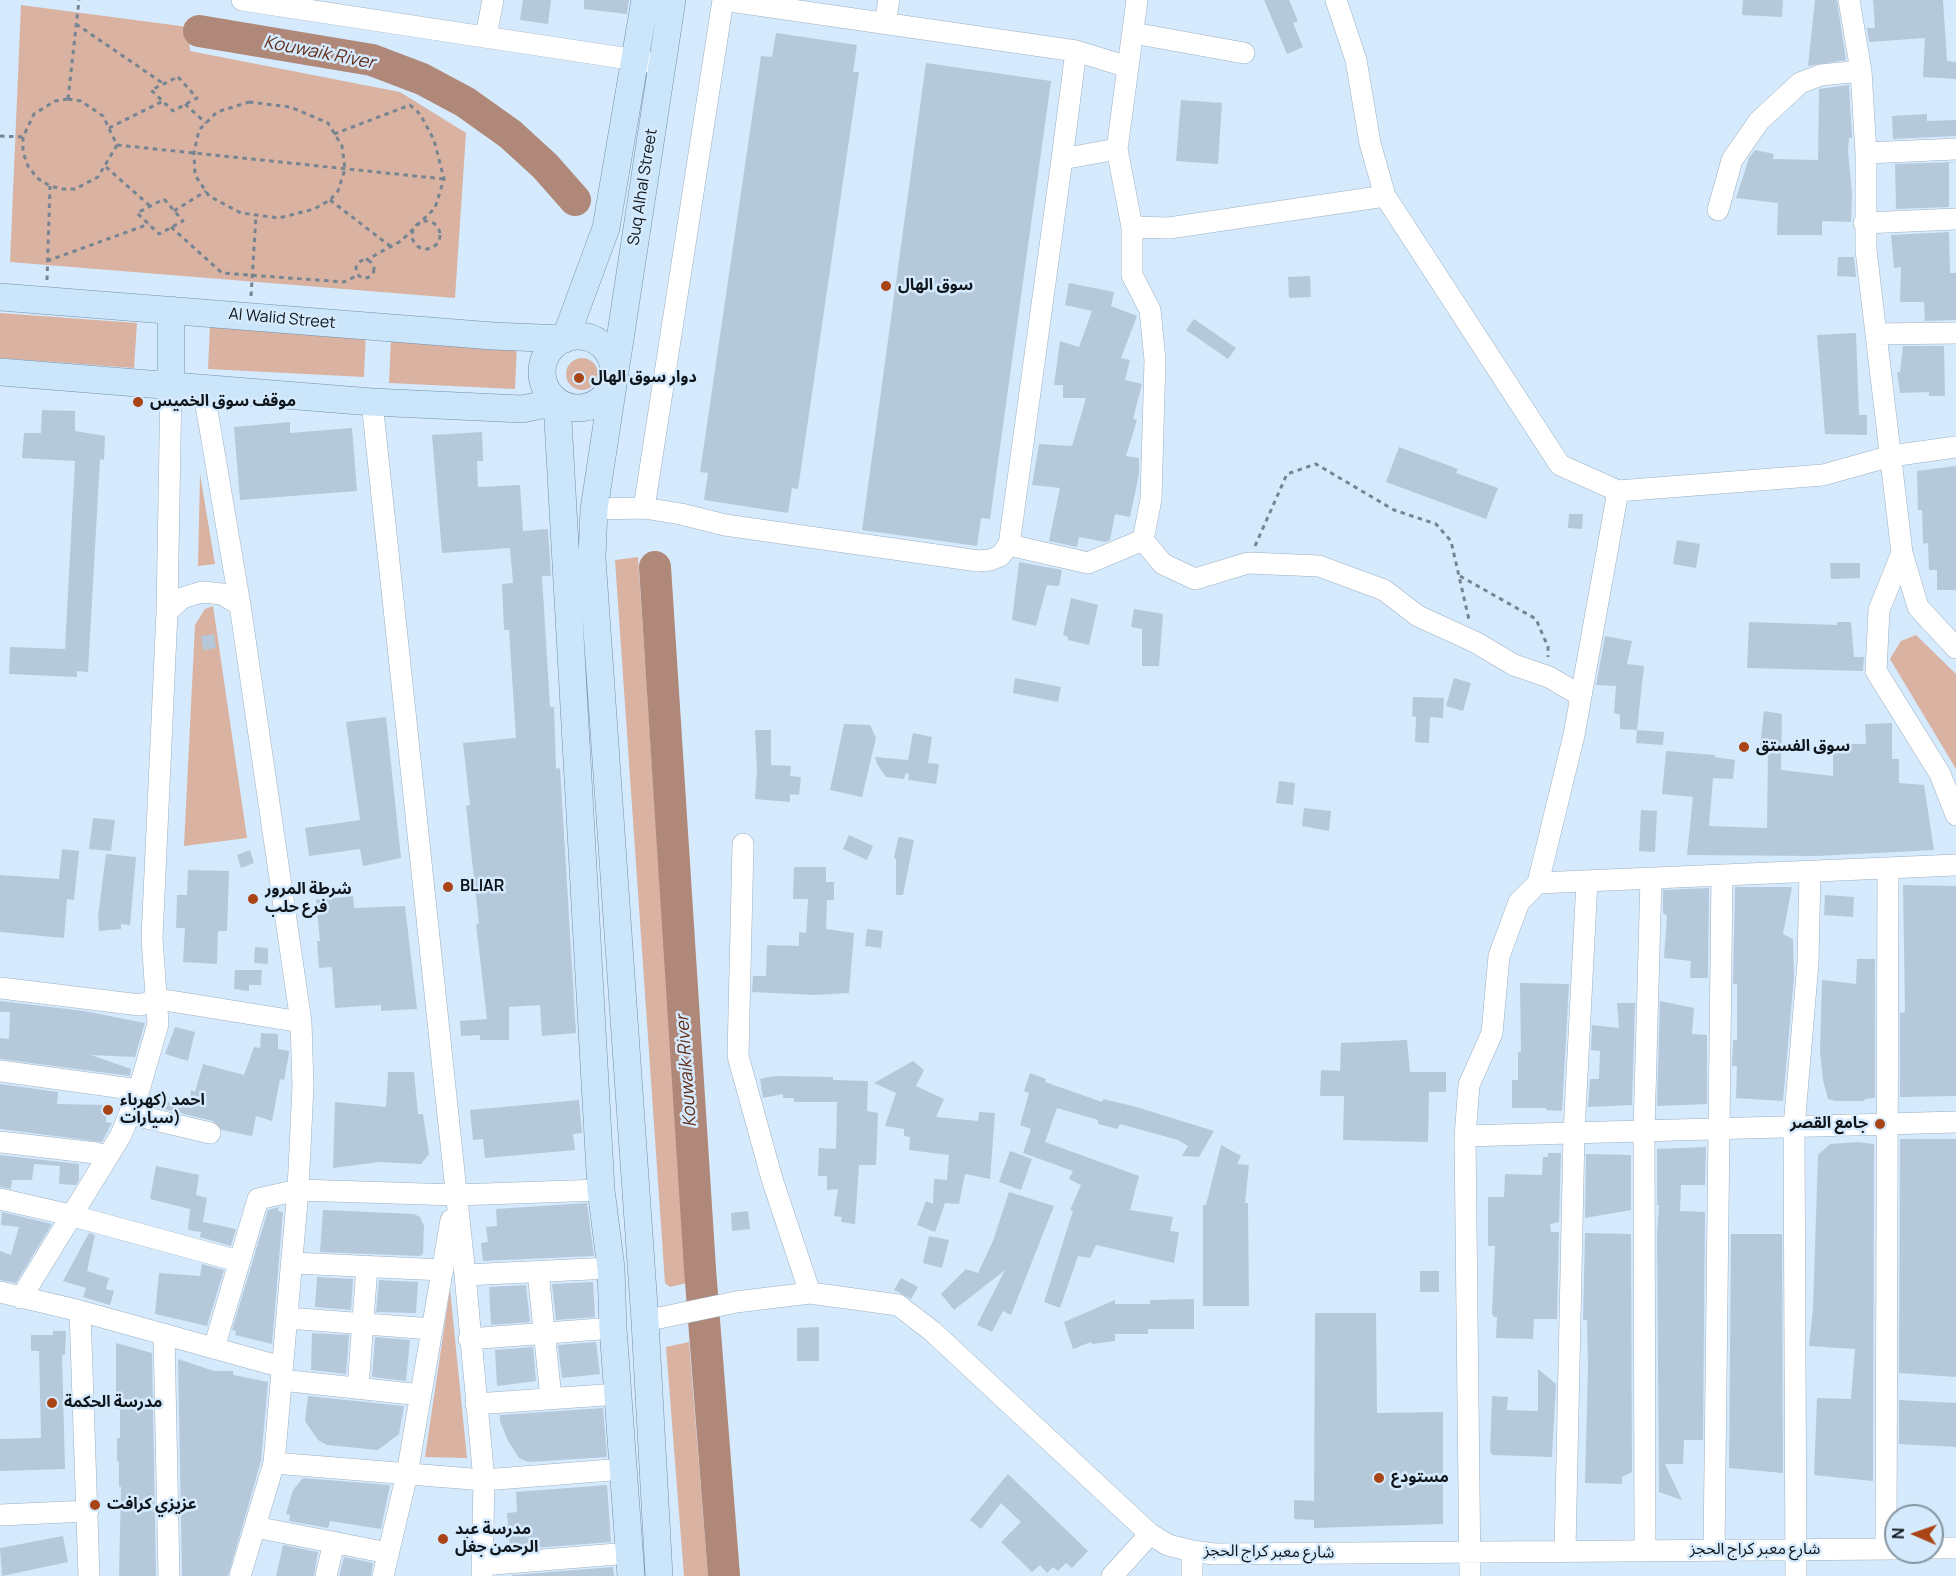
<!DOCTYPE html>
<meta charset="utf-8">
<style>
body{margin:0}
#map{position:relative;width:1956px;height:1576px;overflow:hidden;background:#d5eafc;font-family:Manrope,sans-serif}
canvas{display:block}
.north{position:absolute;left:1884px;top:1504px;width:60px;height:60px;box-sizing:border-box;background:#d5eafc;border:2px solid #8595a2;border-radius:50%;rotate:272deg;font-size:16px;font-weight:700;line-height:24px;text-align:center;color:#0e151b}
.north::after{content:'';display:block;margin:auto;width:21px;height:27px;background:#a94416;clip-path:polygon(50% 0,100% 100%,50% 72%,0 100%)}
</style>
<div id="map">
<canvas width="1956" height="1576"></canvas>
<div class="north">N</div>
</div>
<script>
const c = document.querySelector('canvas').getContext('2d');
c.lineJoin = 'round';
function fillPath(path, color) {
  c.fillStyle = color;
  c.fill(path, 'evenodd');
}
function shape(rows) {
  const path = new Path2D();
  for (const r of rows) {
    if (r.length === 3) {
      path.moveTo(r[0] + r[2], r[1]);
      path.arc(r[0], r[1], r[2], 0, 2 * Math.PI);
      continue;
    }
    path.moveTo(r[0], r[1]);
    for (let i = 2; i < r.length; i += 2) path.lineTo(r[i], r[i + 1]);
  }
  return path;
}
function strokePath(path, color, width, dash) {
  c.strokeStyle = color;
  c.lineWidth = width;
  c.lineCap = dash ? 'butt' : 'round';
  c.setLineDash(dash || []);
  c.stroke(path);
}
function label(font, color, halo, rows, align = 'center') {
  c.font = font + ' Manrope,"Noto Sans Arabic",sans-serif';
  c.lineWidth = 5;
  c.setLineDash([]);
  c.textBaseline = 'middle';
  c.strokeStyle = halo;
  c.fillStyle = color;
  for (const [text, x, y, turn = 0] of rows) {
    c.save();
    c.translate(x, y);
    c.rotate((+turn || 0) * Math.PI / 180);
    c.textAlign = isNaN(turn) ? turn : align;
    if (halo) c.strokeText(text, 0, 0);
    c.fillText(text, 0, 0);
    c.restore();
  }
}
const green = shape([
 [21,5,188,27,190,51,400,92,466,133,455,298,10,262],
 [0,313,137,323,134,368,0,358],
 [210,324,366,331,364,377,208,369],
 [391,338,517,343,515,389,389,383],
 [582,374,16],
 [200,474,215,564,198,566],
 [638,557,687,1283,670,1287,665,1283,615,560],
 [213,606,247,838,184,846,195,625,205,609],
 [1916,635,1956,674,1956,769,1890,659,1901,641],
 [450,1289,467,1458,425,1457],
 [689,1342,708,1576,684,1576,666,1347]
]);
const river = shape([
 [199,31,372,60,422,79,465,102,510,134,545,166,575,200],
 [655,567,700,1269,724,1576]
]);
const building = shape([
 [523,0,551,0,548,24,520,20],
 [584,0,629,0,627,14,584,9],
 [1264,0,1289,0,1298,21,1293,23,1303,47,1287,54],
 [1743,0,1783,0,1782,17,1742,15],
 [1815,0,1837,0,1846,60,1808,66],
 [1873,0,1943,0,1947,61,1956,62,1956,79,1923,77,1925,38,1869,42,1867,28,1875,28],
 [776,33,857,45,853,72,859,72,798,489,792,488,788,513,704,500,708,473,700,472,761,56,772,57],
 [926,63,1051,81,990,519,981,518,977,546,862,530],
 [1849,85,1852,138,1849,138,1848,151,1852,193,1851,222,1822,221,1822,235,1777,235,1778,203,1736,198,1749,158,1755,150,1774,154,1773,159,1818,160,1819,89],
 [1181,100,1222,103,1218,164,1176,161],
 [1927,114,1927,121,1956,120,1956,136,1893,139,1892,116],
 [1956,162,1949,163,1949,207,1896,209,1895,164],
 [1949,232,1950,273,1956,273,1956,320,1925,321,1924,302,1900,302,1901,267,1894,268,1891,235],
 [1838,257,1854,257,1856,277,1837,276],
 [1310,276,1311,297,1289,298,1288,277],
 [1069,283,1114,292,1111,306,1137,316,1121,358,1130,360,1125,380,1142,384,1133,419,1137,420,1126,456,1139,458,1139,474,1130,517,1115,514,1110,540,1105,542,1079,537,1077,547,1049,541,1060,488,1032,485,1039,444,1072,446,1086,398,1063,398,1063,385,1054,385,1060,341,1079,347,1092,311,1065,305],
 [1194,319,1236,348,1228,359,1186,330],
 [1856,333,1859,415,1867,415,1867,435,1825,434,1817,335],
 [1903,346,1944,346,1945,396,1929,396,1929,392,1900,393,1897,372,1900,372],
 [42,410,75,411,75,431,105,436,104,460,100,459,88,672,77,671,77,677,9,674,10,647,65,649,75,461,22,458,24,433,41,433],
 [290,422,290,433,352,428,357,491,240,500,234,427],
 [482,432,483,461,477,461,478,487,520,485,523,531,548,529,551,576,542,576,550,707,554,707,556,769,560,768,576,1033,542,1036,540,1005,509,1007,509,1040,480,1040,480,1035,461,1036,460,1021,487,1019,476,924,479,924,466,806,470,805,463,743,516,738,509,630,504,630,502,584,513,583,510,548,442,553,432,435],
 [1399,447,1458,469,1456,473,1498,488,1486,519,1386,482],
 [1956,466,1956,590,1937,590,1937,570,1929,570,1928,543,1923,544,1922,510,1918,510,1917,471],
 [1569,514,1583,514,1582,529,1568,528],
 [1677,540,1700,544,1696,568,1673,564],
 [1019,562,1062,570,1059,586,1047,585,1036,626,1012,620],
 [1830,563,1860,563,1860,578,1831,579],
 [1071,598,1098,605,1089,645,1068,640,1068,637,1063,635],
 [1134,609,1163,614,1159,666,1142,666,1142,629,1131,627],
 [1749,622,1837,625,1837,622,1851,622,1854,657,1864,657,1863,671,1747,668],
 [214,634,216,648,203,650,201,636],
 [1605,636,1632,641,1627,664,1644,666,1637,730,1664,732,1663,745,1636,743,1637,730,1620,729,1620,715,1614,713,1616,686,1596,685],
 [1015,678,1061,687,1058,702,1013,693],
 [1454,678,1471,683,1463,711,1446,706],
 [1413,697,1444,698,1443,718,1430,717,1429,743,1415,742,1416,717,1412,716],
 [1764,711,1782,714,1781,770,1833,776,1833,744,1866,744,1865,724,1892,723,1892,759,1899,759,1899,783,1924,785,1934,850,1817,856,1687,855,1693,797,1662,794,1666,751,1715,755,1715,757,1735,760,1733,779,1713,778,1709,826,1767,828,1768,748,1760,747],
 [386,717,401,858,363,866,360,849,309,856,305,828,360,820,346,722],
 [844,724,870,725,876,738,862,797,830,790],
 [755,730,771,730,771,765,791,766,790,776,801,777,799,795,790,794,790,802,755,799,757,770],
 [913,733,932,737,928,763,939,764,936,784,908,780,909,774,906,773,904,779,886,777,877,764,875,757,908,760],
 [1279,781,1295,783,1293,805,1276,803],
 [1304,808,1331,811,1329,831,1302,826],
 [1641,810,1657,811,1655,852,1639,851],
 [93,818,115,820,111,851,89,849],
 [849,835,873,846,867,860,843,849],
 [900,837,914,840,903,895,896,895,896,859,894,858,898,838],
 [62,849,79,851,74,900,67,899,64,938,0,932,0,875,59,879],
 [250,850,254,863,241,868,237,855],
 [106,854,136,857,130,925,121,924,121,929,99,931,98,917],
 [794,867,826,867,826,882,834,882,834,900,827,900,826,929,854,933,849,993,815,995,752,992,753,976,766,976,767,945,799,946,799,932,806,933,808,899,793,899],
 [188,870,229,871,227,931,218,931,217,964,183,962,185,928,176,928,177,895,187,895],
 [1903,885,1956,886,1956,1096,1900,1097,1900,1013,1905,1012],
 [1735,887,1792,887,1783,934,1793,939,1794,977,1783,1101,1736,1098,1737,1066,1732,1066,1733,1040,1737,1040,1737,984,1733,984],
 [1709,888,1708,978,1690,978,1691,961,1664,958,1667,916,1663,913,1663,890],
 [1825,895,1854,897,1853,917,1824,915],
 [353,896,354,908,405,906,417,1009,381,1011,381,1005,335,1008,332,967,319,968,317,941,320,941,316,900],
 [867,929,883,931,881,948,865,946],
 [255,947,268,948,268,964,254,963],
 [1857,959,1875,959,1875,1098,1865,1099,1864,1101,1836,1101,1828,1099,1823,1080,1820,1051,1822,980,1856,984],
 [235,970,262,970,261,985,249,985,249,991,234,989],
 [1520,983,1569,984,1562,1111,1546,1110,1546,1108,1512,1108,1512,1080,1518,1080,1518,1052,1521,1052],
 [0,1001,84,1011,145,1023,135,1057,91,1055,131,1069,130,1076,0,1059,0,1038,9,1039,10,1012,0,1012],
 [1660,1001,1694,1008,1692,1034,1707,1035,1707,1104,1657,1106],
 [1617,1003,1635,1003,1632,1105,1588,1107,1590,1079,1599,1079,1600,1051,1591,1050,1592,1025,1619,1028],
 [175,1027,195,1032,188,1061,165,1054],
 [261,1033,278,1034,278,1049,289,1051,289,1054,284,1080,280,1079,272,1121,256,1116,252,1136,222,1130,213,1121,147,1105,150,1097,175,1104,190,1104,191,1090,195,1092,203,1064,244,1075,254,1047,260,1048],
 [1407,1040,1410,1072,1446,1072,1446,1092,1429,1092,1428,1142,1343,1140,1344,1096,1320,1096,1321,1070,1340,1071,1341,1043],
 [913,1061,924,1070,916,1086,944,1099,936,1117,978,1121,979,1112,995,1113,990,1179,965,1174,959,1204,945,1203,935,1232,917,1225,926,1201,933,1204,934,1179,947,1180,949,1155,909,1150,910,1137,904,1136,904,1129,885,1126,896,1093,874,1083],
 [388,1072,414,1072,418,1114,423,1114,429,1154,421,1164,379,1162,333,1168,335,1102,386,1107],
 [1030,1073,1046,1079,1045,1082,1102,1102,1103,1099,1133,1106,1214,1131,1199,1157,1182,1156,1188,1146,1178,1140,1120,1124,1118,1129,1098,1124,1098,1120,1057,1108,1045,1142,1139,1176,1130,1210,1173,1217,1170,1231,1179,1232,1174,1263,1096,1245,1090,1258,1078,1256,1060,1308,1044,1302,1073,1211,1070,1210,1081,1185,1069,1179,1073,1171,1023,1153,1031,1129,1020,1125,1029,1093,1024,1091],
 [775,1076,833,1077,833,1080,868,1081,867,1111,878,1113,876,1165,859,1165,855,1224,841,1222,842,1217,834,1216,838,1189,827,1190,827,1176,818,1176,819,1148,836,1149,837,1102,794,1102,794,1098,783,1098,783,1094,763,1098,760,1079],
 [0,1084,58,1092,57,1104,107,1105,106,1122,112,1123,102,1142,0,1129],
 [579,1100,582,1133,573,1134,575,1150,485,1158,483,1139,473,1140,470,1110],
 [1900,1139,1956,1139,1956,1377,1899,1373],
 [1858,1142,1874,1144,1873,1481,1814,1475,1817,1398,1851,1399,1855,1349,1809,1346,1813,1308,1818,1155,1830,1144],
 [1221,1145,1241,1156,1237,1164,1249,1165,1245,1203,1248,1203,1249,1306,1203,1306,1203,1205,1206,1205],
 [1706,1147,1705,1185,1681,1185,1680,1211,1705,1212,1703,1440,1684,1440,1683,1464,1665,1464,1682,1500,1659,1492,1657,1234,1659,1205,1657,1205,1657,1149],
 [1010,1151,1032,1159,1021,1190,999,1182],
 [1548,1153,1561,1153,1559,1222,1550,1224,1551,1232,1559,1232,1557,1319,1534,1319,1533,1339,1496,1338,1497,1317,1494,1317,1492,1313,1495,1246,1488,1246,1488,1197,1504,1197,1505,1174,1542,1175,1543,1157,1548,1157],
 [1586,1154,1631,1155,1631,1210,1585,1218],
 [0,1155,79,1164,79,1180,76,1185,59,1184,60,1166,34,1164,32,1180,12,1180,11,1189,0,1187],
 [156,1166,199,1175,196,1195,207,1198,201,1232,188,1230,190,1209,150,1199],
 [1009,1192,1054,1206,1011,1315,1003,1311,992,1332,977,1325,1005,1270,954,1310,941,1294,966,1269,978,1273,993,1241],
 [587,1203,594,1256,483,1261,481,1243,488,1242,486,1227,497,1226,496,1209],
 [279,1207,278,1211,283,1212,272,1344,235,1335,236,1331,232,1330,268,1210],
 [323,1210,414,1214,420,1217,424,1226,423,1254,420,1256,320,1252],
 [748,1211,750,1229,732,1231,731,1213],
 [2,1212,52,1224,16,1283,0,1280,0,1251,11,1255,19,1227,1,1225],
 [203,1222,236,1229,231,1246,200,1237],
 [89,1233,95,1235,87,1271,109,1278,106,1289,114,1291,110,1305,83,1297,86,1288,63,1281],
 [1585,1233,1631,1234,1632,1472,1622,1477,1622,1484,1585,1483,1588,1368,1587,1320,1583,1320],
 [1731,1234,1782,1234,1783,1473,1729,1468],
 [929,1236,949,1240,942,1268,923,1263],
 [202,1264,224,1270,207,1326,155,1314,159,1273,200,1276],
 [1420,1271,1439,1271,1439,1292,1420,1292],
 [317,1277,353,1279,351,1310,315,1307],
 [901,1278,918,1287,911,1299,894,1290],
 [379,1280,418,1282,416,1313,376,1312],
 [593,1282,595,1317,556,1320,552,1284],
 [526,1285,530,1322,491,1325,489,1287],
 [1194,1299,1194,1329,1148,1329,1148,1334,1115,1334,1115,1341,1092,1344,1091,1342,1073,1349,1064,1322,1115,1300,1115,1304,1150,1304,1150,1300],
 [1315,1313,1376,1313,1377,1413,1443,1412,1443,1524,1314,1528,1314,1520,1294,1519,1294,1500,1314,1501],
 [819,1327,819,1361,797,1361,797,1328],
 [53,1331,66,1331,65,1355,62,1355,65,1469,0,1471,0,1439,41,1438,39,1351,31,1351,31,1335,53,1335],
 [312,1333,349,1335,346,1374,311,1370],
 [375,1337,410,1340,406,1381,372,1377],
 [596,1342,600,1374,562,1378,558,1345],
 [116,1343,152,1353,156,1576,119,1576,121,1487,119,1487,119,1461,117,1461,117,1438,120,1438,120,1409,116,1409],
 [533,1347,536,1381,497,1386,495,1350],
 [178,1359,214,1371,233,1371,233,1375,268,1382,261,1461,228,1576,182,1576],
 [1538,1369,1556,1384,1552,1457,1493,1455,1490,1452,1492,1396,1508,1397,1507,1410,1538,1411],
 [308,1396,404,1406,399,1434,378,1450,327,1445,318,1440,305,1421],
 [1899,1400,1956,1403,1956,1447,1899,1444],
 [603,1408,607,1457,528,1462,519,1458,508,1441,500,1421,500,1415],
 [1008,1474,1088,1551,1072,1568,1066,1563,1058,1571,1053,1567,1047,1573,1040,1565,1032,1572,1001,1542,1021,1522,1001,1503,981,1529,970,1520],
 [303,1478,390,1485,381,1529,330,1521,328,1528,289,1521,290,1515,286,1514,293,1490],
 [607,1485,611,1542,510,1550,507,1513,517,1512,516,1492],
 [63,1536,68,1562,2,1576,0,1548],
 [283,1545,318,1552,314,1576,276,1576],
 [344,1557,373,1563,371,1576,339,1576],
 [613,1567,614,1576,512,1576,512,1575]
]);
const path = shape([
 [76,24,164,84],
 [178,77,197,98,173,111,151,90,178,77],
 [68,99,81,101,103,116,117,145,98,177,75,189,63,189,50,186,37,178,28,166,23,152,23,137,34,114,55,101,68,99],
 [68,99,79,0],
 [249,102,290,107,328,123,342,146,345,169,338,191,330,200,314,209,279,218,241,213,209,196,195,175,194,153,199,130,217,112,249,102],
 [185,104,206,123],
 [109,128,163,101],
 [334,134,410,105,420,114,434,140,444,179,435,208,401,241,366,260],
 [0,136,23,137],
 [117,145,444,179],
 [106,167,150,206],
 [164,199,183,221,159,234,137,213,164,199],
 [330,200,390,246],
 [174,211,206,191],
 [426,235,14],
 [171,227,222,273,344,282,358,275],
 [365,269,9],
 [47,261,149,224],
 [47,280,50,186],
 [251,296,256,216],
 [1255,546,1287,474,1316,464,1394,510,1436,524,1451,541,1469,620],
 [1460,576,1536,619,1548,647,1548,657]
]);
const minor = shape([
 [242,0,649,62],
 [723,0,1076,51,1062,159],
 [1137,0,1117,149,1132,227,1169,228,1385,196,1560,465,1618,491,1574,735,1538,883],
 [1336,0,1356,60,1370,143,1385,196],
 [1849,0,1861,71,1866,153,1866,250,1902,553,1918,607,1956,648],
 [885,23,889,0],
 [1133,33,1244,53],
 [486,36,493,0],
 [1076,51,1128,67],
 [1866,153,1956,149],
 [1718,210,1732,160,1759,121,1800,83,1821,75,1861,71],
 [1864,223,1956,219],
 [1132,227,1132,275,1150,310,1155,360,1151,499,1143,540],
 [1876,334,1956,333],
 [203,387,240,605,301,1022,303,1086,298,1190,274,1463,240,1576],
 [372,402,465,1275,484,1480,482,1576],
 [1618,491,1823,475,1891,456,1956,447],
 [644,508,723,0],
 [594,509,644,508,681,514,725,525,978,561,990,560,1000,556,1009,545,1062,159,1117,149],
 [1009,545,1088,563,1143,540,1163,564,1195,579,1248,563,1319,566,1384,590,1418,616,1475,642,1514,665,1549,677,1581,696],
 [1902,553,1879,610,1876,671,1940,774,1956,815],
 [167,612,182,598,202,592,222,594,240,605],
 [743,844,738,1056,772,1179,810,1293],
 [0,988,140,1005,158,999,301,1022],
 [0,1071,139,1090],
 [130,1114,210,1133],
 [1465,1136,1956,1122],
 [0,1142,96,1153,107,1157],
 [0,1199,70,1215,238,1261],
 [293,1263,443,1270],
 [538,1272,551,1398],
 [465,1275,611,1268],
 [0,1292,80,1311,282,1367],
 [21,1298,121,1135,139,1090,158,1024,152,938,167,612,171,384],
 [80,1311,89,1576],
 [287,1318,432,1329],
 [645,1321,736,1302,810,1293,898,1305,932,1331,1150,1534,1168,1545,1192,1551,1214,1554,1896,1549],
 [164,1334,169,1576],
 [469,1339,613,1328],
 [214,1348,258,1199,298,1190,456,1195,601,1190],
 [281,1380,421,1395],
 [358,1388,367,1266],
 [476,1404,618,1394],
 [274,1463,484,1480,624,1469],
 [0,1515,88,1511],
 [255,1527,388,1553],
 [1932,1548,1956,1548],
 [1886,1549,1888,868],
 [1714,1550,1722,875],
 [1565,1551,1574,1133,1587,881],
 [1645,1551,1644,1131,1651,878],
 [482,1565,629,1553],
 [326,1576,334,1542],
 [383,1576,407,1474,451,1220],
 [1112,1576,1150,1534],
 [1192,1576,1192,1551],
 [1470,1576,1465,1136,1469,1085,1492,1033,1499,956,1519,902,1538,883,1956,865],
 [1796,1576,1794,1127,1808,963,1810,871]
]);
const major = shape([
 [0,297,493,336,565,339,606,228,645,0],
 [578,372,36],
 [0,372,372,402,522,409,557,402,601,1190,611,1268,613,1328,631,1576],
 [171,384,171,310],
 [659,1576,645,1321,592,558,594,509,672,0]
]);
const markers = [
 [886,286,6,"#a94416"],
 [579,378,6,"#a94416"],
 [138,402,6,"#a94416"],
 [1744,747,6,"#a94416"],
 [448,887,6,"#a94416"],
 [253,899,6,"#a94416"],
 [108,1110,6,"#a94416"],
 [1880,1124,6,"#a94416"],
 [52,1403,6,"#a94416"],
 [1379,1478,6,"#a94416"],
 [95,1505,6,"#a94416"],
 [443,1539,6,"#a94416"]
];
const streetNames = [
 ["Suq Alhal Street",643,187,-81],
 ["Al Walid Street",282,319,5],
 ["شارع معبر كراج الحجز",1755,1550],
 ["شارع معبر كراج الحجز",1269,1552,1]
];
const poiNames = [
 ["سوق الهال",898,286],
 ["دوار سوق الهال",591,378],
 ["موقف سوق الخميس",150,402],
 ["سوق الفستق",1756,747],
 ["BLIAR",460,887],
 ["شرطة المرور",265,890],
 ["فرع حلب",265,908],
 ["احمد (كهرباء",120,1101],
 ["سيارات)",120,1119],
 ["جامع القصر",1868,1124,"right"],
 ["مدرسة الحكمة",64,1403],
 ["مستودع",1391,1478],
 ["عزيزي كرافت",107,1505],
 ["مدرسة عبد",455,1530],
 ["الرحمن جغل",455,1548]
];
const waterNames = [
 ["Kouwaik River",319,53,11],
 ["Kouwaik River",687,1071,-94]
];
fillPath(green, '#dab2a2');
strokePath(river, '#b08879', 32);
fillPath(building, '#b5c9db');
strokePath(minor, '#9cb0c1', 22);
strokePath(major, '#7390a9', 28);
strokePath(path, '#768591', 3, [4.5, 4.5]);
strokePath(minor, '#fff', 21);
strokePath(major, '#cbe5fa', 27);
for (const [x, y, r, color] of markers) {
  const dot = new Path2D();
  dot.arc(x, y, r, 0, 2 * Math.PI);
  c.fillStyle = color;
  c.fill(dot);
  strokePath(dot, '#d5eafc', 2);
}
label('16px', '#0e151b', '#d5eafc', streetNames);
label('bold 16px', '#0e151b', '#d5eafc', poiNames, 'left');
label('italic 18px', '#632e19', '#d5eafc', waterNames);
</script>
